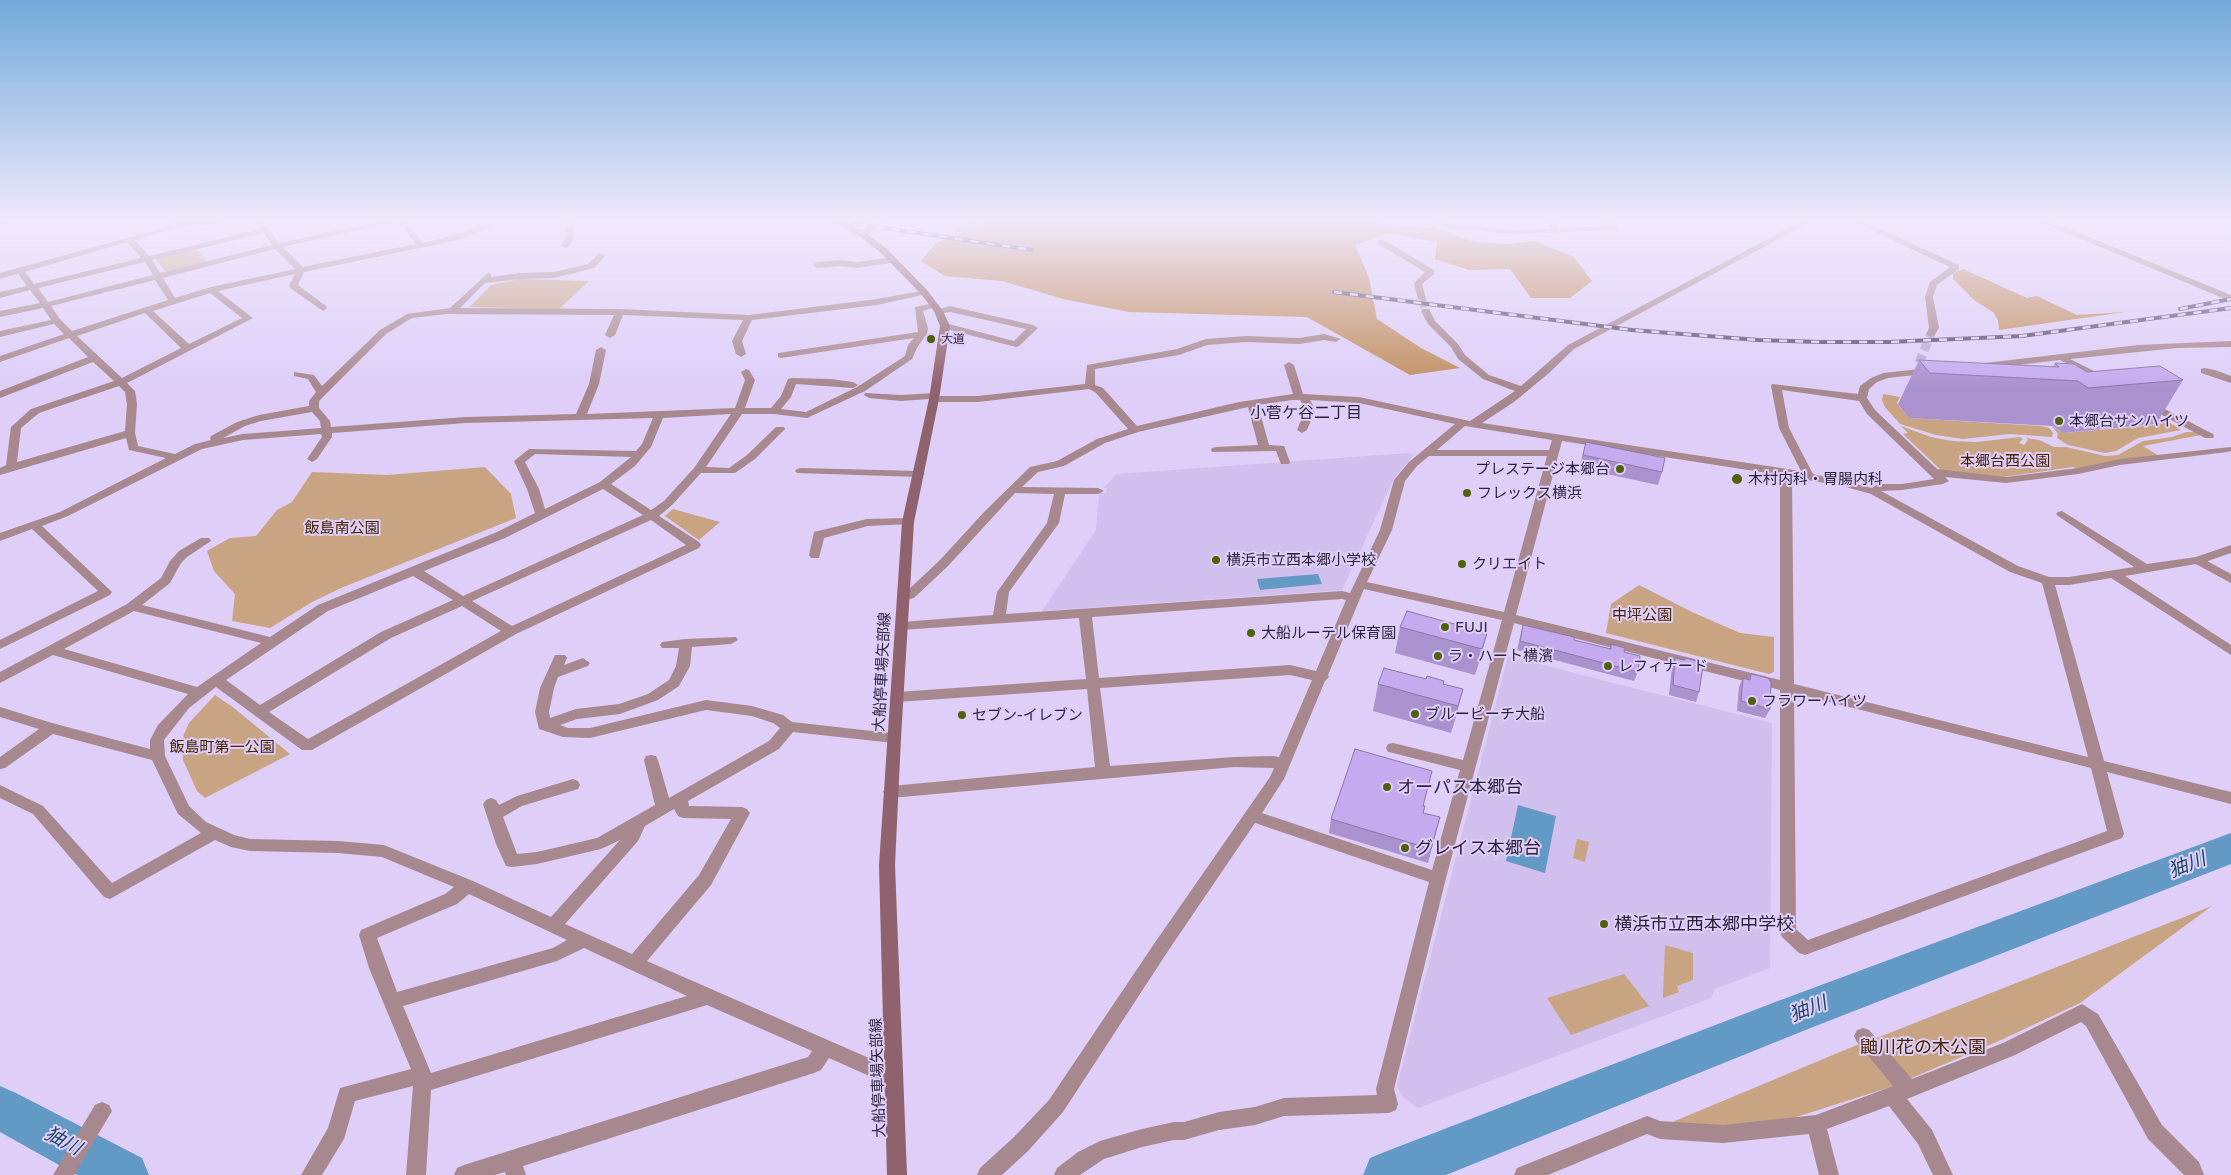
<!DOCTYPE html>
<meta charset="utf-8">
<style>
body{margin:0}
canvas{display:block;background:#decef8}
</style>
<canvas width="2231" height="1175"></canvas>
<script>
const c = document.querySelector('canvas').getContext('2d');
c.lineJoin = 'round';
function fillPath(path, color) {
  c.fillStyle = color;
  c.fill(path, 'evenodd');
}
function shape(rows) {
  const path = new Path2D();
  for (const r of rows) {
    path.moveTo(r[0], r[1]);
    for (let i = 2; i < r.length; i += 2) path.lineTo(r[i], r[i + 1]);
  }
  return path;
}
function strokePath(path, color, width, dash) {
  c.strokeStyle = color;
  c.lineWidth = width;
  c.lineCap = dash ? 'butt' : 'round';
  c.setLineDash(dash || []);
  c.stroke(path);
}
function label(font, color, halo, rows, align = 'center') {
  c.font = font + ' "Golos Text","Noto Sans JP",sans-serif';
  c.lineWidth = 4;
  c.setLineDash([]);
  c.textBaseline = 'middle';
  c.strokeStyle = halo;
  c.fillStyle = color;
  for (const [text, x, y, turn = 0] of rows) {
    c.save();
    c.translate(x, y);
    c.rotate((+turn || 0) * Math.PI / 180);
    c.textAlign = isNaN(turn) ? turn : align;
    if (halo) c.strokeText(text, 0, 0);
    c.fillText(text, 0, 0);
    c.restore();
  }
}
const built = shape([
 [1409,453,1414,455,1394,478,1342,590,1042,611,1096,530,1099,493,1106,493,1107,488,1103,488,1117,474],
 [1508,656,1772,723,1770,968,1715,989,1711,998,1418,1108,1402,1096,1397,1086]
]);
const green = shape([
 [197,249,207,262,166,272,155,259],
 [519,279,589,281,559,309,470,307,491,285],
 [1883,394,1900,397,1897,403,1909,418,2041,426,2049,428,2053,433,2052,437,2010,434,1963,439,1936,435,1900,424,1885,407,1882,400],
 [2133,403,2179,428,2181,430,2138,438,2116,451,2105,453,2068,445,2057,438,2058,434,2052,426,2063,433,2157,425,2125,404],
 [1901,426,1931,437,1952,441,1976,442,2020,437,2023,439,2019,443,2024,445,2028,440,2026,438,2039,440,2054,447,2066,447,2105,456,2118,455,2143,441,2172,437,2186,432,2195,432,2201,435,2143,446,2159,456,2077,469,2073,467,2003,477,1942,471,1903,434,1908,433],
 [485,467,511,494,516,518,341,588,312,602,270,628,232,621,235,594,214,571,207,551,230,538,256,536,277,510,292,502,312,472,387,475],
 [673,509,720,522,699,540,665,516],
 [1639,585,1692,612,1740,633,1774,637,1774,672,1769,674,1606,633,1611,604],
 [215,695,234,708,290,754,205,798,197,791,183,760,182,747,184,734,189,723],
 [1577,839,1589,842,1585,862,1573,858],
 [2212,906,2080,1003,2001,1040,1907,1080,1874,1039],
 [1665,945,1693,953,1693,980,1677,986,1679,992,1663,998],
 [1624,974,1649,1006,1571,1035,1547,998],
 [1864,1042,1897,1085,1790,1119,1720,1126,1670,1123]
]);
const forest = shape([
 [986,222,1379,222,1380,224,1434,228,1474,242,1509,244,1535,241,1574,257,1592,281,1570,298,1531,298,1510,269,1469,270,1435,259,1437,242,1388,233,1355,245,1369,278,1377,319,1421,348,1460,368,1410,375,1307,317,1129,312,1063,299,1002,281,945,276,921,261,936,243,986,224],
 [1963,269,2027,298,2037,296,2077,315,2125,312,1999,330,1998,320,1994,313,1974,300,1953,279,1953,273]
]);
const water = shape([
 [1318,574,1322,584,1260,590,1257,579],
 [1518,805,1556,816,1545,873,1506,861]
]);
const river = shape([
 [2231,833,2231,864,1808,1029,1446,1175,1363,1175,1370,1158,1387,1151,1778,1001,2231,833],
 [0,1086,16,1093,142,1158,149,1175,77,1175,0,1132,0,1086]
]);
const minorTunnel = shape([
 [872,229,888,222],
 [1422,299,1426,311],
 [1919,363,1931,334]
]);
const minor = shape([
 [174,222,184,222,171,230,165,230,165,226,174,222],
 [256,222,264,222,279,243,378,222,394,222,283,247,303,267,416,244,399,222,407,222,423,243,452,236,478,226,476,222,485,224,502,222,458,240,304,272,298,285,326,306,327,308,323,311,290,288,289,286,295,274,218,291,253,318,127,383,135,391,137,404,135,433,138,446,175,454,195,444,211,440,210,438,211,436,237,422,259,415,309,406,309,401,316,392,308,379,294,376,294,372,314,375,322,386,380,330,407,314,450,308,488,273,491,274,491,277,520,273,554,272,588,264,599,253,606,255,594,268,554,278,520,279,485,283,460,308,620,309,749,315,877,299,927,290,927,294,877,305,752,320,742,341,746,354,741,357,736,354,732,341,743,320,623,315,615,335,610,338,605,335,614,315,446,314,412,318,386,334,319,401,319,408,330,421,331,427,466,417,576,414,589,384,596,350,601,347,606,350,599,384,587,414,735,408,745,380,741,372,746,369,749,370,755,380,745,408,771,408,781,396,788,379,792,378,831,379,853,382,858,385,853,388,796,384,791,397,781,409,806,412,857,387,905,356,908,345,914,338,781,358,778,357,778,353,918,332,915,307,934,303,938,306,923,311,928,328,927,334,918,346,912,359,865,391,807,418,774,414,742,414,706,467,729,468,747,455,776,427,784,427,785,429,755,459,735,473,701,473,672,505,659,516,699,542,701,545,699,548,516,634,312,750,302,750,216,687,189,708,164,740,165,756,189,806,206,822,234,835,250,839,338,841,384,845,473,881,551,917,620,840,601,849,537,864,512,867,506,866,496,844,483,804,486,800,491,798,496,800,499,805,517,796,573,779,578,781,580,785,578,789,522,806,503,817,517,854,537,852,597,838,655,805,644,760,646,756,651,755,656,756,658,760,669,798,769,741,780,728,773,723,752,716,706,710,590,738,563,737,539,729,535,712,540,688,555,655,565,655,567,658,564,665,583,658,590,663,588,666,558,677,554,688,549,712,550,718,576,709,619,704,648,694,669,680,676,666,679,648,662,648,660,645,662,642,686,639,736,637,738,640,731,644,692,647,690,666,679,686,658,700,620,714,577,719,560,725,568,728,590,728,706,700,752,706,783,715,792,722,899,734,901,738,899,742,894,743,793,732,779,749,688,801,689,806,742,807,747,809,750,813,711,885,647,961,901,1072,903,1078,901,1084,894,1087,829,1058,821,1070,814,1073,523,1166,526,1175,506,1175,505,1172,495,1175,454,1175,457,1168,464,1165,808,1057,812,1051,707,1005,431,1090,426,1175,406,1175,413,1086,355,1101,344,1139,322,1175,301,1175,328,1128,340,1088,411,1069,369,968,359,935,361,930,445,894,454,887,382,857,338,853,250,851,231,847,215,840,110,899,104,897,33,814,0,798,0,785,43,806,112,883,201,833,178,814,152,760,53,734,5,768,0,769,0,757,39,729,0,717,0,707,52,723,150,749,150,740,158,725,188,694,53,655,0,683,0,672,127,604,161,578,170,561,179,551,201,538,209,538,211,541,187,557,181,563,170,583,142,605,270,637,318,605,497,532,535,513,527,489,514,461,529,449,636,451,642,444,653,418,466,423,332,433,332,437,317,459,312,462,307,459,322,437,321,434,243,440,202,449,68,516,42,526,112,592,110,595,0,649,0,640,98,591,32,529,0,541,0,533,60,512,166,458,129,450,126,438,0,475,0,468,6,465,11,427,31,409,114,381,93,362,0,398,0,391,88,357,69,338,0,362,0,356,64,334,54,324,0,337,0,331,51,320,43,308,0,317,0,311,40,303,30,290,0,298,0,292,27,286,16,271,20,268,23,269,34,284,141,258,127,242,127,238,133,238,149,256,261,229,256,222],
 [264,233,272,245,160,273,152,260,264,233],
 [275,249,295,269,211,287,175,298,163,278,275,249],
 [145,262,153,275,48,302,38,288,145,262],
 [155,280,168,300,72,331,60,319,51,306,155,280],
 [210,293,242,318,189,344,153,311,210,293],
 [145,313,181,348,122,378,77,336,145,313],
 [119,386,125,392,127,404,125,431,17,462,21,428,39,413,119,386],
 [312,412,320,421,321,428,243,434,223,438,245,426,261,421,312,412],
 [731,414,694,468,664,501,651,510,611,484,635,466,651,447,663,418,731,414],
 [535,454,631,457,600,482,545,509,539,489,525,462,535,454],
 [603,489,643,515,463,596,424,571,505,538,603,489],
 [651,520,686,545,512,626,472,601,651,520],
 [413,576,453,600,381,632,260,705,226,680,328,611,413,576],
 [462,606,501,631,308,739,269,712,391,638,462,606],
 [134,611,261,643,197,687,64,649,134,611],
 [674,809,678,816,683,818,731,819,699,875,632,954,565,924,638,841,645,826,674,809],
 [469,894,567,940,553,948,397,992,377,938,457,904,469,894],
 [584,948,687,996,431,1073,403,1006,557,961,584,948],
 [565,222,573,222,574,237,568,248,565,248,561,246,566,237,565,222],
 [966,222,979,223,979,229,975,231,955,232,955,228,972,227,966,222],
 [1436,222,1513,230,1608,226,1605,222,1614,222,1619,228,1615,230,1513,234,1442,227,1436,222],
 [1800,222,1810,222,1574,349,1549,373,1514,402,1482,423,1801,471,1779,428,1771,386,1772,384,1858,394,1860,386,1871,378,1883,373,1930,368,1933,369,1933,373,1888,378,1877,382,1869,389,1867,398,1875,410,1937,469,2006,477,2078,468,2120,459,2231,447,2231,451,2227,452,2120,465,2078,474,2006,483,1945,477,1949,481,1943,484,1902,490,1881,491,2018,566,2049,577,2069,577,2134,567,2058,516,2056,514,2058,512,2062,511,2147,564,2196,557,2231,545,2231,553,2202,563,2125,576,2231,645,2231,655,2111,578,2069,585,2055,585,2104,761,2231,792,2231,804,2107,772,2124,834,2122,838,1805,955,1799,953,1782,937,1780,932,1780,690,1514,623,1446,878,1394,1089,1398,1104,1396,1110,1389,1113,1284,1116,1255,1125,1219,1130,1184,1140,1174,1140,1142,1147,1104,1159,1080,1175,1054,1175,1057,1168,1078,1152,1100,1141,1142,1129,1174,1122,1184,1122,1219,1112,1255,1107,1284,1098,1377,1095,1376,1089,1429,882,1255,823,1168,951,1063,1112,1028,1151,1002,1175,977,1175,980,1168,1014,1137,1049,1100,1156,941,1270,777,1274,768,1234,767,891,798,886,796,883,792,886,788,891,786,1095,767,1087,689,897,702,892,700,890,697,892,694,897,692,1086,679,1079,618,901,630,895,626,901,622,993,615,997,592,1047,523,1054,494,1015,493,948,566,914,598,903,601,897,597,899,594,906,592,940,560,985,511,1030,467,1057,461,1097,439,1128,429,1095,392,1089,389,978,402,934,402,929,399,901,401,869,398,864,395,865,393,901,395,934,393,939,396,978,396,1085,384,1087,365,1177,349,1206,339,1246,336,1299,338,1324,334,1341,339,1336,342,1324,340,1299,344,1246,342,1207,345,1179,355,1095,369,1095,385,1103,388,1137,426,1239,402,1293,394,1284,365,1289,362,1294,365,1303,394,1359,397,1470,421,1515,391,1483,379,1458,359,1451,347,1428,324,1421,311,1423,309,1429,309,1435,321,1458,344,1465,355,1489,375,1521,386,1568,345,1800,222],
 [1782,390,1859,401,1867,414,1934,479,1902,484,1878,484,1872,488,1813,474,1789,428,1782,390],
 [1292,400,1300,400,1304,407,1304,413,1297,430,1302,433,1307,430,1314,413,1314,407,1310,400,1359,403,1455,424,1409,462,1394,480,1380,530,1350,593,1342,591,1006,614,1009,592,1059,523,1065,494,1098,494,1104,491,1098,488,1022,487,1038,472,1064,466,1105,443,1138,432,1248,407,1258,445,1216,447,1212,448,1211,450,1212,452,1276,451,1281,464,1289,464,1290,462,1284,446,1269,445,1258,405,1292,400],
 [1465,426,1552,440,1549,450,1437,450,1465,426],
 [1562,441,1780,475,1780,680,1516,615,1562,441],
 [1429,456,1547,456,1504,612,1367,582,1392,530,1405,481,1417,466,1429,456],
 [1792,477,1846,487,1871,494,2010,572,2042,583,2088,757,1794,684,1792,477],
 [1364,589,1502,620,1463,760,1393,743,1388,744,1386,748,1388,752,1393,753,1460,770,1432,870,1262,813,1284,779,1325,681,1329,677,1328,675,1364,589],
 [1342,599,1346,600,1316,671,1290,665,1099,678,1092,617,1342,599],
 [1290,675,1312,680,1279,757,1273,756,1234,757,1110,766,1100,688,1290,675],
 [1794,693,2091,768,2107,831,1808,940,1796,929,1794,693],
 [1854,222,1865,222,1959,265,1959,269,1937,285,1933,297,1939,328,1934,336,1931,337,1926,334,1929,328,1925,297,1930,282,1950,267,1854,222],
 [869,227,876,229,865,236,859,236,859,232,869,227],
 [1378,240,1384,240,1434,270,1434,274,1422,284,1426,299,1425,301,1418,299,1414,283,1425,272,1378,244,1378,240],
 [893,257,897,260,896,262,857,268,840,266,817,268,813,265,817,262,840,260,857,262,893,257],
 [950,306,1033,325,1038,328,1019,346,1016,347,942,328,940,326,945,323,1014,341,1026,329,950,312,938,314,933,311,950,306],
 [2231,341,2231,347,2177,348,2070,359,2106,377,2106,381,2103,382,2060,360,1985,369,1980,366,1985,363,2138,345,2231,341],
 [2204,368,2215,370,2231,376,2231,383,2201,373,2201,369,2204,368],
 [2149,401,2213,434,2214,436,2213,438,2205,438,2145,406,2145,402,2149,401],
 [801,468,919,471,925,474,919,477,797,473,795,471,797,469,801,468],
 [908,518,912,520,914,522,912,524,868,526,824,538,819,558,811,558,809,555,814,532,867,519,908,518],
 [2082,1004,2098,1014,2162,1125,2199,1162,2204,1175,2184,1175,2148,1139,2086,1026,2081,1022,2015,1055,1907,1099,1932,1130,1953,1175,1933,1175,1918,1144,1889,1106,1827,1129,1839,1175,1819,1175,1809,1134,1723,1143,1660,1139,1647,1134,1548,1175,1514,1175,1517,1168,1647,1116,1660,1121,1723,1125,1816,1115,1893,1086,1857,1042,1854,1036,1857,1030,1863,1028,1869,1030,1912,1079,2003,1043,2082,1004],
 [102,1102,109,1105,112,1111,74,1175,53,1175,95,1105,102,1102]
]);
const tertiary = shape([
 [185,222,222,222,218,224,179,227,0,279,0,273,185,222],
 [1547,222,1555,222,1562,231,1555,233,1547,222],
 [2041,222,2052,222,2231,295,2231,299,2225,299,2041,222],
 [2198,556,2231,574,2231,583,2194,563,2192,560,2198,556]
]);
const secondary = shape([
 [834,222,844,222,865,232,887,249,927,290,943,311,950,326,939,399,914,522,901,738,895,865,907,1175,887,1175,879,865,902,522,929,399,940,326,934,311,921,294,881,253,859,236,834,222]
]);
const rail = shape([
 [844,222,1032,250],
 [0,223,4,222],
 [1334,292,1632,330,1758,340,1820,342,1889,342,2022,336,2231,308],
 [2180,309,2231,299]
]);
const wall = shape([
 [1919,360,2053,367,2055,363,2087,372,2183,380,2156,424,2063,433,2053,426,1909,418,1898,404],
 [1586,442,1662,472,1658,485,1579,468],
 [1523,625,1574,640,1610,649,1611,644,1624,652,1638,672,1634,681,1517,650],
 [1400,627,1487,633,1475,675,1395,653],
 [1675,658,1684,660,1685,658,1699,692,1696,702,1669,695,1672,667],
 [1751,674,1770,709,1765,718,1737,711,1739,687,1743,678,1748,679],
 [1378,684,1444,684,1463,689,1451,733,1373,711],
 [1432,771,1423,806,1423,813,1440,817,1428,863,1329,833,1331,819]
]);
const shadedWall = shape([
 [1487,633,1480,659,1475,675,1482,649],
 [1463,689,1456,716,1451,733,1458,706]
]);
const building = shape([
 [1919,360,2059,367,2055,363,2074,364,2087,372,2160,366,2183,380,2088,388,2078,381,1930,373,1919,360],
 [1586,442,1665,458,1662,472,1583,455,1586,442],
 [1407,611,1487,633,1482,649,1400,627,1407,611],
 [1523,625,1574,637,1574,640,1611,649,1611,644,1625,648,1624,652,1640,656,1638,672,1520,641,1523,625],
 [1675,658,1685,660,1685,658,1701,662,1700,665,1703,666,1699,692,1673,685,1675,658],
 [1384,668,1426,679,1427,676,1444,681,1443,684,1463,689,1458,706,1378,684,1384,668],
 [1751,674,1768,678,1771,682,1770,709,1741,701,1743,678,1750,680,1751,674],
 [1355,749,1432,771,1423,806,1425,806,1423,813,1440,817,1431,849,1331,819,1355,749]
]);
const markers = [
 [931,339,5,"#4e620c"],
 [2059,421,5,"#4e620c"],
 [1620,469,5,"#4e620c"],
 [1737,479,6,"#4e620c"],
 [1467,493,5,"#4e620c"],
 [1216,560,5,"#4e620c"],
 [1462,564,5,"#4e620c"],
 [1445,627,5,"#4e620c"],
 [1251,633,5,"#4e620c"],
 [1438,656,5,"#4e620c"],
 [1608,666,5,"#4e620c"],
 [1752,701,5,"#4e620c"],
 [1415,714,5,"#4e620c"],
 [962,715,5,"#4e620c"],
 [1387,787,5,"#4e620c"],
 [1405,848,5,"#4e620c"],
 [1604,924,5,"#4e620c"]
];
const farPoinames = [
 ["大道",941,339]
];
const poiNames = [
 ["本郷台サンハイツ",2069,421],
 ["プレステージ本郷台",1610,469,"right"],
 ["木村内科・胃腸内科",1748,479],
 ["フレックス横浜",1477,493],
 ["横浜市立西本郷小学校",1226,560],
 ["クリエイト",1472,564],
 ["FUJI",1455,627],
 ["大船ルーテル保育園",1261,633],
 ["ラ・ハート横濱",1448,656],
 ["レフィナード",1618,666],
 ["フラワーハイツ",1762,701],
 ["ブルービーチ大船",1425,714],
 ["セブン-イレブン",972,715]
];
const parkNames = [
 ["本郷台西公園",2005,461],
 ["飯島南公園",342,528],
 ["中坪公園",1642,615],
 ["飯島町第一公園",222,747]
];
const streetNames = [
 ["大船停車場矢部線",882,672,-87],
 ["大船停車場矢部線",878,1078,-92]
];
const neighbourhoodNames = [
 ["小菅ケ谷二丁目",1306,413]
];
const nearPoinames = [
 ["オーパス本郷台",1397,787],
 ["グレイス本郷台",1415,848],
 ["横浜市立西本郷中学校",1614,924]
];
const nearParknames = [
 ["鼬川花の木公園",1923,1047]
];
const nearWaternames = [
 ["㹨川",2187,865,-21],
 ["㹨川",1808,1009,-21],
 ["㹨川",63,1141,28]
];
fillPath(built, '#d1bfed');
fillPath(green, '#c8a483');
fillPath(forest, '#c28f61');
fillPath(water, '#629ac5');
fillPath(river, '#629ac5');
strokePath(minorTunnel, '#baabd2', 9, [9, 4.5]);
fillPath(minor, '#a7888f');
fillPath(tertiary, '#a7888f');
fillPath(secondary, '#8f626d');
strokePath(rail, '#584b6a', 4);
strokePath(rail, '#decef8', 2.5, [8]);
fillPath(wall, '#aa92ce');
fillPath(shadedWall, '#8b77a7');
fillPath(building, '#c6aaef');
strokePath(building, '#8b77a7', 1);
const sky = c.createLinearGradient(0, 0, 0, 387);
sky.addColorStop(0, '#72aada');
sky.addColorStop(0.57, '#f0e9fc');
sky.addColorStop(1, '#f0e9fc00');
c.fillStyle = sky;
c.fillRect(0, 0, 2231, 387);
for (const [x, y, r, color] of markers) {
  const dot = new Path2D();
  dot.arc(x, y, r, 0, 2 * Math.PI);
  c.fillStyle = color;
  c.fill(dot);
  strokePath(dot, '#decef8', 2);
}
label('12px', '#2b1f3a', '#decef8', farPoinames, 'left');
label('15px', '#2b1f3a', '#decef8', poiNames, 'left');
label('15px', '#452300', '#decef8', parkNames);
label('15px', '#2b1f3a', '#decef8', streetNames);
label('16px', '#2b1f3a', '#decef8', neighbourhoodNames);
label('18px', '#2b1f3a', '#decef8', nearPoinames, 'left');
label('18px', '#452300', '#decef8', nearParknames);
label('italic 19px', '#1a4463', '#decef8', nearWaternames);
</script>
